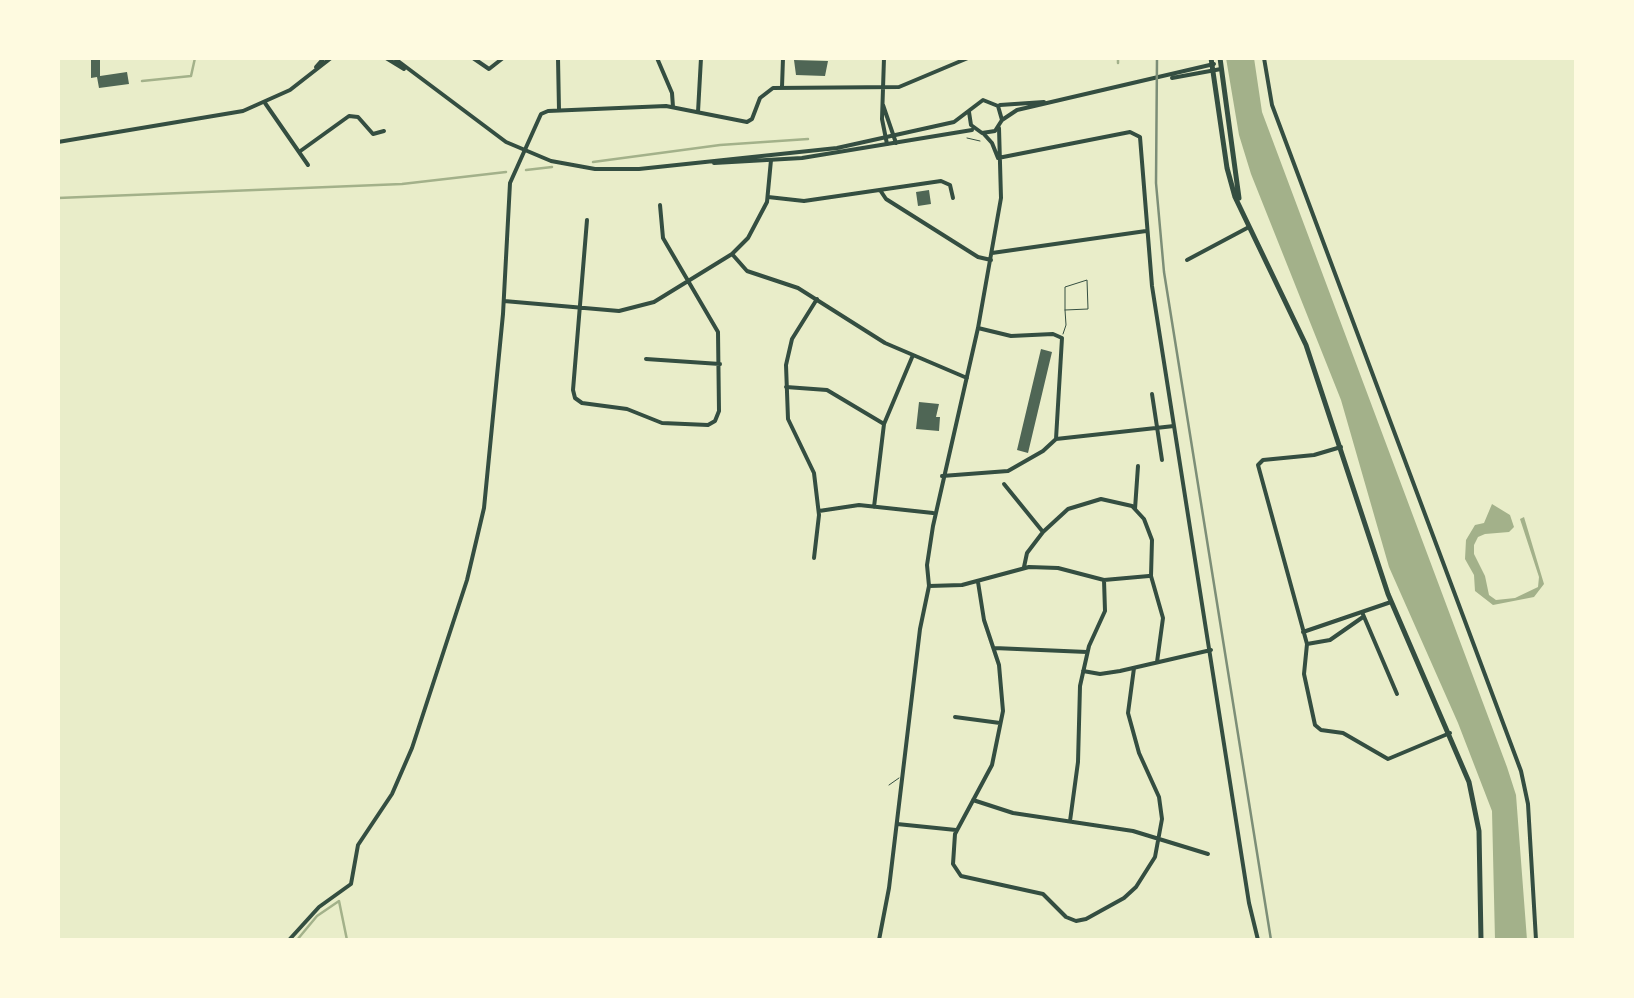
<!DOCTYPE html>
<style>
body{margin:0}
#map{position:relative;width:1634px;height:998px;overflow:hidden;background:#e9edc9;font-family:"Exo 2",sans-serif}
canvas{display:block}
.frame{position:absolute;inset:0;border:60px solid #fefae0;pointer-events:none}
</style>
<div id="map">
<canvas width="1634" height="998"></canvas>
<div class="frame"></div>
</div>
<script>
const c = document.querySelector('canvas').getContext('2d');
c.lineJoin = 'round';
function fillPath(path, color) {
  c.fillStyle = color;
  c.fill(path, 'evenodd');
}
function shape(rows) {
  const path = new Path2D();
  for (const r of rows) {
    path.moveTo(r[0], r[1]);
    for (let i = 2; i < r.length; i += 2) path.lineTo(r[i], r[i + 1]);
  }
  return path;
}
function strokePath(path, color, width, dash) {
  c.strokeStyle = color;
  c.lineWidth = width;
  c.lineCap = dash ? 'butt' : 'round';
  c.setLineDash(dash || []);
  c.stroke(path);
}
const water = shape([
 [1226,58,1254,58,1262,112,1507,767,1516,795,1527,940,1495,940,1492,811,1458,723,1389,567,1341,400,1251,174,1239,135],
 [1492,504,1510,515,1514,527,1509,532,1485,534,1478,537,1474,545,1474,554,1485,576,1489,595,1496,600,1515,598,1538,587,1539,577,1520,519,1524,517,1544,584,1534,597,1493,605,1475,591,1474,575,1465,559,1466,540,1475,525,1484,523]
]);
const stream = shape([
 [1118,58,1118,63],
 [1160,58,1184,58],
 [142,81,191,76,195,58],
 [593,162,720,145,808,139],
 [526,170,552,167],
 [58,198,402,184,506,172],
 [297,940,317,916,339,901,347,940]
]);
const building = shape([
 [91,58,100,58,100,76,127,72,129,84,99,88,97,77,91,78],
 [794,60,828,61,825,76,796,75],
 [929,190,931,204,918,206,916,192],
 [1041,349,1052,352,1028,453,1017,450],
 [919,402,939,404,936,417,940,417,939,431,916,429]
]);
const path = shape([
 [967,138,980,141]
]);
const service = shape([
 [1063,334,1066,325,1065,310,1065,287,1087,280,1088,309,1065,310],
 [889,785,899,778]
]);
const minor = shape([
 [473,58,489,69,503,58],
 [558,58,559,110],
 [657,58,672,93,673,107],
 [884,58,882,119,887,144],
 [1264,58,1272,105,1521,771,1528,804,1536,940],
 [782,87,783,58],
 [265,103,308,165],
 [883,105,896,143],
 [698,112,701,58],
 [983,133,992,143,998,158],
 [299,152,349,116,358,117,373,134,384,131],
 [998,158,1130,132,1140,137,1152,286,1249,903,1258,940],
 [880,190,886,199,978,257,991,260],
 [768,197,804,201,941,181,950,185,953,198],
 [587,220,573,390,575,398,582,403,627,409,662,423,708,425,715,421,719,411,718,332,663,238,660,205],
 [992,253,1146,231],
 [732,254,747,271,798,288,885,343,967,378],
 [1187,260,1249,227],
 [504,301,619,311,654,302,732,254,748,238,767,202,771,160],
 [978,328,1011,336,1053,334,1062,338,1056,439],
 [646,359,720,364],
 [786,387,827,390,884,424],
 [1152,394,1162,460],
 [1341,447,1314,455,1263,460,1258,465,1307,644,1304,674,1315,725,1321,730,1343,733,1388,759,1450,733],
 [942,476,1008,471,1043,451,1056,439,1174,426],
 [1004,484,1043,532],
 [874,507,884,424,913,355],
 [1135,509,1138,466],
 [819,511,859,505,933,513],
 [814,558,819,515,814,473,788,419,786,365,792,339,817,299],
 [1024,567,1027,553,1043,532,1068,509,1101,499,1132,506,1144,519,1152,540,1151,576,1163,618,1157,662],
 [978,582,984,620,999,665,1003,711,992,765,955,834,953,864,961,876,1043,894,1066,917,1076,921,1086,919,1124,898,1136,887,1155,857,1162,819,1159,797,1139,753,1128,713,1134,668],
 [929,586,962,585,1029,567,1058,568,1104,580,1149,576],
 [1362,612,1397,694],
 [1303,632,1391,602],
 [1307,644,1330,640,1363,617],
 [994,648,1087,652],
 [1083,671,1100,674,1120,671,1211,650],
 [955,717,1000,723],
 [973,800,1013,813,1133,831,1208,854],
 [1070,821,1078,762,1080,686,1089,646,1105,611,1104,580],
 [897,824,956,830],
 [289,940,319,907,351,884,358,845,392,794,412,748,467,580,484,508,503,314,510,183,541,114,548,111,666,106,747,122,752,119,760,98,773,88,899,87,968,58],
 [879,940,889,888,920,629,929,586,927,565,933,526,978,328,1001,198,999,128]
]);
const tertiary = shape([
 [386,58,404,69],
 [394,58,506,142,551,161,595,169,639,169,837,148,954,122,983,100,998,106,1002,120,995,131,982,133,971,125,969,112],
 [316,67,324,58],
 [1172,78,1221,69],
 [1000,105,1044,102],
 [1002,120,1017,110,1214,64],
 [58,142,243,111,290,90,331,58],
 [714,163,802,158,972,130]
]);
const primary = shape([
 [1211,58,1227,168,1235,197,1306,345,1388,594,1469,782,1479,831,1481,940],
 [1220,58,1239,198]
]);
const rail = shape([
 [1157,58,1156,183,1164,272,1271,940]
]);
fillPath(water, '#a3b18a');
strokePath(stream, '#a3b18a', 2.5);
fillPath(building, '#4f6655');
strokePath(path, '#344e41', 1);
strokePath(service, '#344e41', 1);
strokePath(minor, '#344e41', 4);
strokePath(tertiary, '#344e41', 4);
strokePath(primary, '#344e41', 5);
strokePath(rail, '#7c8e77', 2.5);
</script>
